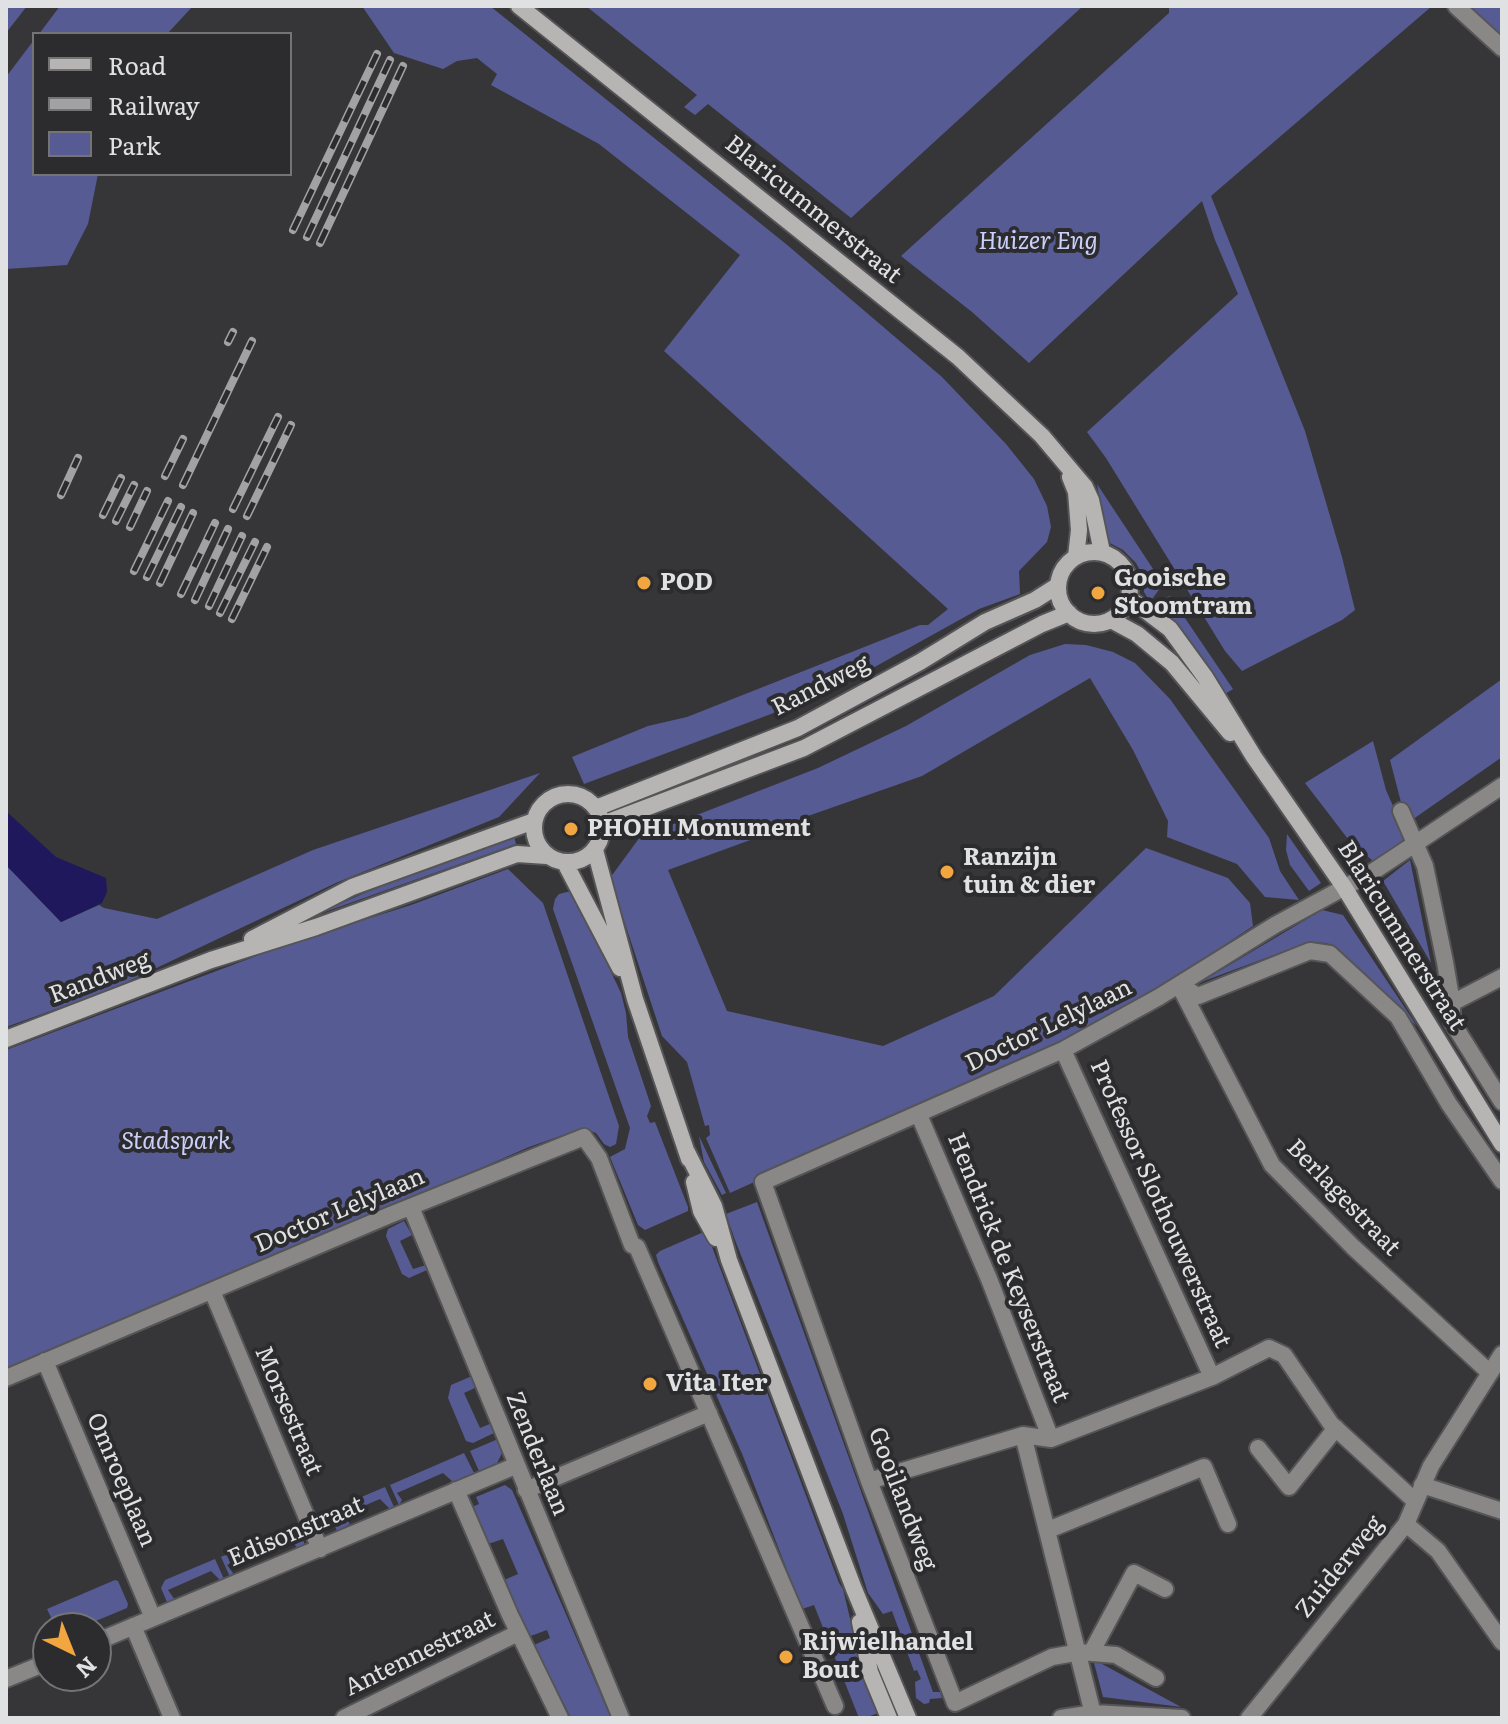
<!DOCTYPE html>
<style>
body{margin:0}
#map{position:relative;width:1508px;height:1724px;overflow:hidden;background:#363639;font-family:Literata,serif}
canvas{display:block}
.frame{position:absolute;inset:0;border:8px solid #e0e1e2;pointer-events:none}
.legend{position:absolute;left:32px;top:32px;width:260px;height:144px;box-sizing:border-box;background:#2c2c2f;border:2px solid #747477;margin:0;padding:10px 14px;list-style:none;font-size:24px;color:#e0e1e2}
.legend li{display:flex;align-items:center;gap:16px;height:40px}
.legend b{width:40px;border:2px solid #747477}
.north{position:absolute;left:32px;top:1612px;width:80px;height:80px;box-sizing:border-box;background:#2c2c2f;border:2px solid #747477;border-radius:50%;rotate:137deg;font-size:22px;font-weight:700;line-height:32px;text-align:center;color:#e0e1e2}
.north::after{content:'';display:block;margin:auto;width:28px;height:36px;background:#f1a63f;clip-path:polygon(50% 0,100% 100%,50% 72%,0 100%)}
</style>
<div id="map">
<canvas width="1508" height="1724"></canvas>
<div class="frame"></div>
<ul class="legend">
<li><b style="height:10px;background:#b7b5b4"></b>Road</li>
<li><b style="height:10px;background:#a2a2a4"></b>Railway</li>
<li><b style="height:22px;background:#575b94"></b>Park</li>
</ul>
<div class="north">N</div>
</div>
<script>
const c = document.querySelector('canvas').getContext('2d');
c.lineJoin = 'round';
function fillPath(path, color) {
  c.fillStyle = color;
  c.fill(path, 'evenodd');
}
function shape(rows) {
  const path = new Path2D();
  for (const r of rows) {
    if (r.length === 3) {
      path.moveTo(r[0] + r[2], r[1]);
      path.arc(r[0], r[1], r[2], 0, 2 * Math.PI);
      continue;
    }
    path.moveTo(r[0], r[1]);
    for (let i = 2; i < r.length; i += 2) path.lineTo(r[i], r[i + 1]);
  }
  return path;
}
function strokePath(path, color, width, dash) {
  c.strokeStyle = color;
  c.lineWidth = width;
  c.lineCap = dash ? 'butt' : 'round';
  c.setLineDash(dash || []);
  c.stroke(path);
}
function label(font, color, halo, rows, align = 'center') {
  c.font = font + ' Literata,serif';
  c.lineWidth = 8;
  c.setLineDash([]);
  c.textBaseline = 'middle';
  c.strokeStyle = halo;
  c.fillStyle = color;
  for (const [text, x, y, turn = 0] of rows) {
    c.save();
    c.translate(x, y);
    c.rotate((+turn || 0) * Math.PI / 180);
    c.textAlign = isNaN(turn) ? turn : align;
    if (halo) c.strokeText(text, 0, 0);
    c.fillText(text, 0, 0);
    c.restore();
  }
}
const green = shape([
 [6,6,27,6,6,33],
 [60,6,193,6,167,34,39,34],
 [362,6,490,6,786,244,942,377,1006,444,1034,479,1047,506,1051,527,1047,542,1019,571,1020,594,979,609,853,679,771,714,584,784,572,757,648,726,687,717,920,625,928,625,948,609,664,351,740,255,599,144,491,85,497,74,477,58,457,61,443,69,394,53],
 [586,6,1083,6,851,218,708,104,695,115,684,107,697,95],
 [1169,6,1432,6,1211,196,1305,431,1342,557,1355,610,1342,620,1242,671,1225,651,1106,458,1087,432,1238,294,1215,240,1202,201,1029,363,972,312,901,256,1169,13],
 [1469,6,1502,6,1502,38],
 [34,40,34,174,98,174,88,224,67,265,6,269,6,77],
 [1097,484,1163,584,1150,602,1144,592,1144,578,1136,563,1123,550,1108,542],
 [1170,596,1233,689,1225,694,1178,627,1158,608,1164,599],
 [1065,644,1086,645,1113,652,1135,663,1170,699,1269,838,1280,871,1299,900,1265,897,1237,864,1167,837,1168,821,1133,750,1090,678,922,776,808,816,775,831,668,870,727,1011,883,1046,994,996,1146,848,1228,878,1250,903,1253,926,1149,995,1069,1040,897,1119,894,1114,866,1126,869,1130,730,1193,706,1138,710,1135,709,1125,705,1126,687,1062,662,1036,610,878,640,837,818,768,906,726,1030,655],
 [1502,679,1502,757,1409,822,1403,810,1390,760],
 [1373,741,1386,790,1407,838,1403,845,1373,861,1348,839,1305,783],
 [540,773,499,817,338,882,112,989,6,1027,6,865,61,922,99,905,104,908,157,919,313,850],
 [513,832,516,844,305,919,367,892],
 [1287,834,1321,883,1309,891,1290,865,1286,850],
 [1410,860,1431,963,1383,881],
 [508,869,543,903,619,1126,616,1144,610,1147,604,1144,596,1133,583,1128,529,1147,214,1285,202,1285,6,1372,6,1050,291,943,411,905],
 [567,892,573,892,621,993,626,1013,628,1037,651,1106,647,1116,650,1123,655,1122,688,1207,688,1211,645,1230,638,1225,610,1157,625,1149,630,1128,553,909,555,899,559,894],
 [1322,910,1343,915,1417,1026,1327,943,1309,942,1201,982],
 [699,1136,726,1193,722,1195,704,1162],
 [757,1202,933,1692,940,1692,942,1698,930,1699,929,1703,924,1704,916,1698,915,1682,921,1679,917,1670,914,1671,892,1611,883,1614,868,1593,843,1514,735,1240,726,1214],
 [404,1221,412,1235,400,1241,413,1269,426,1265,427,1270,409,1278,402,1274,386,1236,388,1229],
 [706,1231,839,1583,843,1589,857,1648,883,1711,865,1718,859,1718,814,1605,802,1609,743,1456,658,1262,656,1255,660,1251],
 [472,1376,477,1387,464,1393,480,1428,492,1423,496,1432,473,1443,466,1441,448,1398,451,1385],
 [498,1439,503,1451,497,1463,479,1471,470,1451],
 [464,1453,474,1473,453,1482,443,1473,397,1493,402,1500,399,1505,390,1485],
 [505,1485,512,1490,611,1718,571,1718,534,1645,550,1638,547,1630,528,1637,504,1580,518,1574,503,1539,488,1544,472,1507,479,1504,476,1497],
 [385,1487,394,1507,390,1509,380,1499,342,1515,350,1524,337,1531,331,1515,333,1509],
 [289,1527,298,1528,305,1545,298,1548,288,1538,227,1565,233,1573,230,1577,221,1557],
 [215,1559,224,1579,221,1581,211,1571,168,1590,175,1600,167,1602,161,1588,165,1580],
 [115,1580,118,1581,128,1604,127,1608,79,1628,56,1628,47,1609],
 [1093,1659,1181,1707,1103,1697]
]);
const water = shape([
 [6,811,56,857,106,878,107,892,102,903,61,922,6,865]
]);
const minor = shape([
 [1456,6,1502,48],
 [1401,811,1425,866,1445,962,1452,1003,1452,1022,1502,1102],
 [1179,985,1272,1165,1353,1247,1490,1373],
 [1179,985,1198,996,1310,951,1330,954,1398,1017,1449,1104,1502,1181],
 [1452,1003,1502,977],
 [1063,1050,1212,1377],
 [919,1115,989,1279,1051,1439],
 [411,1207,621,1718],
 [212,1291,320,1549],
 [45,1361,153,1618],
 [6,1378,390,1215,584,1137,599,1158,632,1245,637,1247,835,1706],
 [1023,1435,1094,1718],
 [1258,1448,1289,1487,1336,1428],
 [869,1481,1023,1435,1051,1439,1212,1377,1269,1348,1284,1355,1331,1424,1415,1501],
 [1422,1485,1502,1511],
 [456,1490,510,1615,560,1718],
 [526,1490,709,1413],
 [1406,1524,1438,1551,1502,1642],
 [1048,1530,1204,1467,1228,1524],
 [133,1626,172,1718],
 [96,1642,515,1466],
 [1091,1653,1134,1573,1165,1589],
 [1156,1678,1116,1655,1080,1652,1052,1657,955,1703,869,1481,763,1182,1063,1050,1159,997,1275,925,1371,873,1502,786],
 [6,1679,48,1662],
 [344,1718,518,1633],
 [1061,1718,1094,1713,1182,1718],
 [1249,1718,1406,1524,1431,1466,1502,1354]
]);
const secondary = shape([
 [519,6,958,357,1042,436,1085,487,1091,500,1102,552],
 [1070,477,1076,492,1079,530,1076,557],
 [1094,588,36],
 [1129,598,1170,629,1205,677,1254,757,1344,887,1502,1144],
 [1111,620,1137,634,1172,663,1230,733],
 [568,828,34],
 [596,808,798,728,920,662,985,622,1035,600,1057,586],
 [603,824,804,748,1042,624,1069,613],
 [595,850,635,999,689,1159],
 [565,863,620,968],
 [252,939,352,887,534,821],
 [6,1039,211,960,316,927,517,854,547,856],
 [687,1152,714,1206,729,1260,854,1589,908,1718],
 [694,1182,701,1211,716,1238],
 [860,1622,870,1672,889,1718]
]);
const rail = shape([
 [293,230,377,54],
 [307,237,390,60],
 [320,243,403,66],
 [228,342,233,332],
 [165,476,183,439],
 [183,485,252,341],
 [61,495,78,458],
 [233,509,278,417],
 [103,515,121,478],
 [247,516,291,425],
 [116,521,134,485],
 [130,527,147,491],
 [134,571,168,501],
 [147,577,181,507],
 [160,583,193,513],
 [181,594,215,523],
 [195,600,228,529],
 [209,606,242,536],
 [220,613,255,542],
 [232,619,267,547]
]);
const markers = [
 [644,583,8,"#f1a63f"],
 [1098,593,8,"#f1a63f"],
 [571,829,8,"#f1a63f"],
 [947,872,8,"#f1a63f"],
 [650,1384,8,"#f1a63f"],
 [786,1657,8,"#f1a63f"]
];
const streetNames = [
 ["Blaricummerstraat",813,210,39],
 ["Randweg",821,686,-27],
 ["Blaricummerstraat",1401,936,58],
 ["Randweg",100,978,-21],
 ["Doctor Lelylaan",1049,1026,-26],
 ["Berlagestraat",1343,1198,46],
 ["Professor Slothouwerstraat",1160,1204,66],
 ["Doctor Lelylaan",340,1211,-23],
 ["Hendrick de Keyserstraat",1008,1268,68],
 ["Morsestraat",288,1411,67],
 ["Zenderlaan",537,1454,68],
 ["Omroeplaan",121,1480,67],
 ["Gooilandweg",902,1499,69],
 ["Edisonstraat",296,1532,-23],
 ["Zuiderweg",1340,1567,-51],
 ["Antennestraat",420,1654,-26]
];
const parkNames = [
 ["Huizer Eng",1038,242],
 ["Stadspark",176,1142]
];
const poiNames = [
 ["Gooische",1114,579],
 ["Stoomtram",1114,607],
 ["POD",660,583],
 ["PHOHI Monument",587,829],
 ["Ranzijn",963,858],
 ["tuin & dier",963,886],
 ["Vita Iter",666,1384],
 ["Rijwielhandel",802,1643],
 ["Bout",802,1671]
];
fillPath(green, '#575b94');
fillPath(water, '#1f185d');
strokePath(minor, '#555557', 20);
strokePath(secondary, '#555557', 20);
strokePath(minor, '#898887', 16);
strokePath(secondary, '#b7b5b4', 16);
strokePath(rail, '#a2a2a4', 8);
strokePath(rail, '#2c2c2f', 5, [15]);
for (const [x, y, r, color] of markers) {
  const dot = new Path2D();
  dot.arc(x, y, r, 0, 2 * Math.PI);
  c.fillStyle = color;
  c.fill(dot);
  strokePath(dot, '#2c2c2f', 3);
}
label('24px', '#e0e1e2', '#2c2c2f', streetNames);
label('italic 24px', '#cbd0fa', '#2c2c2f', parkNames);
label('bold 24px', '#e0e1e2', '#2c2c2f', poiNames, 'left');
</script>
